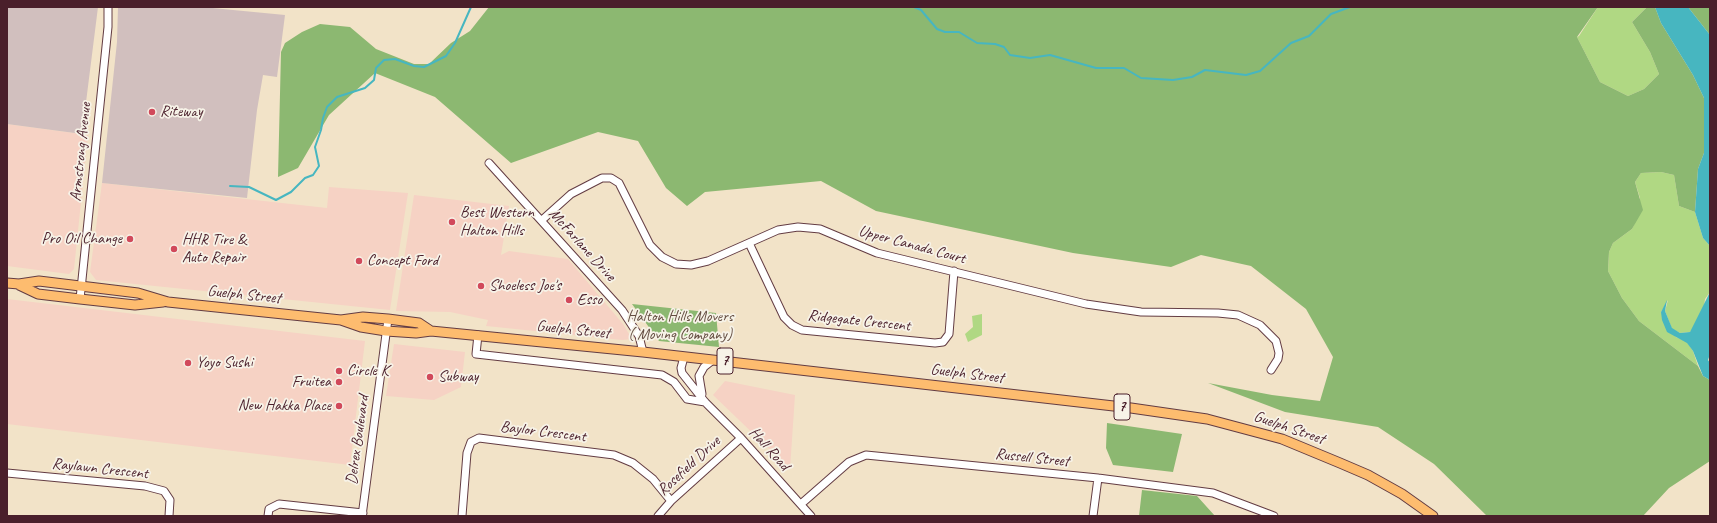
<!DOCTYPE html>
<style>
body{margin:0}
#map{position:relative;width:1717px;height:523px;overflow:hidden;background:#f2e3c8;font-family:Caveat,sans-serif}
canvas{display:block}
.frame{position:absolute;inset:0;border:8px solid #4a1f2b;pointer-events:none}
</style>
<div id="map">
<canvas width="1717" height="523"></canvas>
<div class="frame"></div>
</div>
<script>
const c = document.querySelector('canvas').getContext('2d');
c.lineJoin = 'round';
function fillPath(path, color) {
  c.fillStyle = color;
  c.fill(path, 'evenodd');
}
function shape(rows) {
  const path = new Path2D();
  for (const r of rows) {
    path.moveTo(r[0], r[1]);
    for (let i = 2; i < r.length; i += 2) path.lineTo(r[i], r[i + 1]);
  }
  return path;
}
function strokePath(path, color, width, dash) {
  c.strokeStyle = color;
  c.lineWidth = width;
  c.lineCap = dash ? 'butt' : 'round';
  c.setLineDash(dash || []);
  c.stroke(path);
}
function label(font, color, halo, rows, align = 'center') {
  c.font = font + ' Caveat,sans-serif';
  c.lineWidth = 3.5;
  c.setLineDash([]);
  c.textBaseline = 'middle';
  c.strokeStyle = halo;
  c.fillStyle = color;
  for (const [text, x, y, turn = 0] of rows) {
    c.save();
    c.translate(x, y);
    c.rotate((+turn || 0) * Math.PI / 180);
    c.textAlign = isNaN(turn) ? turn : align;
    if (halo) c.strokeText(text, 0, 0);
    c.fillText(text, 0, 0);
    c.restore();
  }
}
const built = shape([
 [7,124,88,135,74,269,69,274,7,266],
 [102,183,327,208,329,187,408,193,390,310,96,280,90,272],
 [414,195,509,206,501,255,509,251,568,259,623,324,632,339,622,340,486,326,488,320,450,312,396,311],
 [7,299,365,341,350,465,7,424],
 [394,344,465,352,461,387,434,400,386,396],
 [725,381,795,395,790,469,713,395]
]);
const industrial = shape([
 [7,7,98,7,82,134,7,124],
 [118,7,202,7,285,15,277,77,263,75,257,110,247,198,102,183,117,42]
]);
const green = shape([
 [1598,7,1647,7,1632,22,1650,52,1659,74,1644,89,1628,96,1600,82,1577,37,1579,36],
 [1661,172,1674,175,1679,206,1695,212,1703,238,1710,246,1710,292,1705,299,1704,307,1693,329,1690,332,1680,333,1672,329,1665,311,1668,300,1661,312,1676,337,1687,342,1693,351,1698,366,1639,321,1622,298,1608,271,1609,252,1613,243,1632,229,1634,225,1640,198,1635,182,1641,173],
 [982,314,982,335,968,342,965,334,973,327,972,316]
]);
const forest = shape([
 [489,7,1598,7,1577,37,1600,82,1628,96,1644,89,1659,74,1650,52,1632,22,1647,7,1655,7,1661,23,1693,75,1704,98,1704,153,1698,169,1695,212,1679,206,1674,175,1661,172,1641,173,1635,182,1643,210,1632,229,1613,243,1609,252,1608,271,1622,298,1639,321,1698,366,1703,376,1710,380,1710,461,1669,488,1643,516,1487,516,1434,464,1378,427,1285,412,1208,383,1272,395,1320,401,1333,357,1306,309,1251,266,1201,255,1171,267,1073,253,876,211,821,181,705,192,687,206,666,188,638,141,598,132,511,163,435,97,375,73,329,115,298,168,278,177,281,52,285,43,302,32,320,24,350,27,376,49,414,64,429,64,451,43,470,31],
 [1688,7,1710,7,1710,35],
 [632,304,716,313,719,347,659,341],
 [1107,423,1182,434,1173,472,1113,465,1106,448],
 [1142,490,1197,496,1215,516,1139,516]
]);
const water = shape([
 [1655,7,1688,7,1710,35,1710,246,1703,238,1695,212,1698,169,1704,153,1704,98,1693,75,1661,23],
 [1710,292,1710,354,1708,360,1710,363,1710,380,1703,376,1693,351,1687,343,1667,332,1662,320,1661,312,1667,300,1665,311,1672,328,1680,333,1690,332]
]);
const stream = shape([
 [914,7,921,10,937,29,945,32,959,32,977,43,995,44,1004,47,1010,55,1030,58,1050,55,1096,68,1124,68,1141,78,1173,80,1192,77,1205,70,1246,75,1260,71,1291,43,1309,36,1331,14,1350,7],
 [230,186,249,187,276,200,291,192,305,178,313,175,319,166,315,147,321,130,323,118,327,107,337,97,365,88,374,80,376,68,384,60,395,59,414,66,424,67,446,56,455,43,471,7]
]);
const minor = shape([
 [489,163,622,310,639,336,643,352],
 [542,220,571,194,602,178,611,178,619,183,650,245,662,257,676,264,691,265,708,261,778,230,798,227,820,229,877,253,1086,304,1141,312,1218,313,1238,315,1260,325,1276,341,1279,353,1278,359,1271,370],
 [749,243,784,317,792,325,802,330,935,343,943,342,949,334,954,271],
 [80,299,108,27,108,7],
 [478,335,476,354,662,375,674,382,687,399,705,402],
 [684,357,681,368,682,373,705,402,741,438,811,516],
 [702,394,699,376,704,367,713,360],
 [7,473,145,486,164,491,170,500,169,516],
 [801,504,849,462,866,455,1098,478,1213,493,1274,516],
 [268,516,269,509,279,504,363,513],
 [362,516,388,319],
 [462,516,467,453,471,442,479,438,614,455,633,463,653,479,671,501],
 [658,516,671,501,741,438],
 [1093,516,1098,478]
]);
const major = shape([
 [7,283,19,284,39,281,138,293,168,302,341,320,363,317,388,319,419,323,431,331],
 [19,285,38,294,80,299,135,305,163,302],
 [341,320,361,327,386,331,416,333,431,331,643,352,1131,408,1207,419,1282,439,1340,463,1368,475,1402,494,1433,516]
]);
const markers = [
 [152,112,4,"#d1495b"],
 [452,222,4,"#d1495b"],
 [130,239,4,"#d1495b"],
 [174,249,4,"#d1495b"],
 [359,261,4,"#d1495b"],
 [481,286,4,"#d1495b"],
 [569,300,4,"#d1495b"],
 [188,363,4,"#d1495b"],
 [339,371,4,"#d1495b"],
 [430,377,4,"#d1495b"],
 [339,382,4,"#d1495b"],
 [339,406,4,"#d1495b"]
];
const shields = [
 [725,361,16],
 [1122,407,16]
];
const shieldNames = [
 ["7",725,361],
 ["7",1122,407]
];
const poiNames = [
 ["Riteway",160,112],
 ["Best Western",460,213],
 ["Halton Hills",460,231],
 ["Pro Oil Change",122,239,"right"],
 ["HHR Tire &",182,240],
 ["Auto Repair",182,258],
 ["Concept Ford",367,261],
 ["Shoeless Joe's",489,286],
 ["Esso",577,300],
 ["Yoyo Sushi",196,363],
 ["Circle K",347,371],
 ["Subway",438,377],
 ["Fruitea",331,382,"right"],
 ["New Hakka Place",331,406,"right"]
];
const streetNames = [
 ["Armstrong Avenue",81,152,-84],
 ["McFarlane Drive",582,245,48],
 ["Upper Canada Court",912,245,15],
 ["Guelph Street",244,295,6],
 ["Ridgegate Crescent",859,321,6],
 ["Guelph Street",573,330,6],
 ["Guelph Street",967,374,7],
 ["Guelph Street",1289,428,19],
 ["Baylor Crescent",543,432,7],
 ["Delrex Boulevard",358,440,-82],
 ["Hall Road",769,449,48],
 ["Russell Street",1032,458,6],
 ["Rosefield Drive",689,466,-43],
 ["Raylawn Crescent",100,469,6]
];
const parkNames = [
 ["Halton Hills Movers",680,317],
 ["( Moving Company)",680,335]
];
fillPath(built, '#f6d2c4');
fillPath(industrial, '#d1bfbe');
fillPath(green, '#b0d883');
fillPath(forest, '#8cb871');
fillPath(water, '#47b6c0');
strokePath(stream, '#47b6c0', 2);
strokePath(minor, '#633c43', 9);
strokePath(major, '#633c43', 11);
strokePath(minor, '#fff', 7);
strokePath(major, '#fdbc6f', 9);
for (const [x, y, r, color] of markers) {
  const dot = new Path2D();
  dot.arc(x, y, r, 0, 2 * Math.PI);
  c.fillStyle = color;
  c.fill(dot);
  strokePath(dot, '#f7f3e8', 1.5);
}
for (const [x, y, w] of shields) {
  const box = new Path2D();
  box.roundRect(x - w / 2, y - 13, w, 26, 3);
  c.fillStyle = '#f7f3e8';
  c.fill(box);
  strokePath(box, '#4a1f2b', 1);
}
label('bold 15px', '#4a1f2b', null, shieldNames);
label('16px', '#4a1f2b', '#f7f3e8', poiNames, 'left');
label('16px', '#4a1f2b', '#f7f3e8', streetNames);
label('16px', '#644d41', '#f7f3e8', parkNames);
</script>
